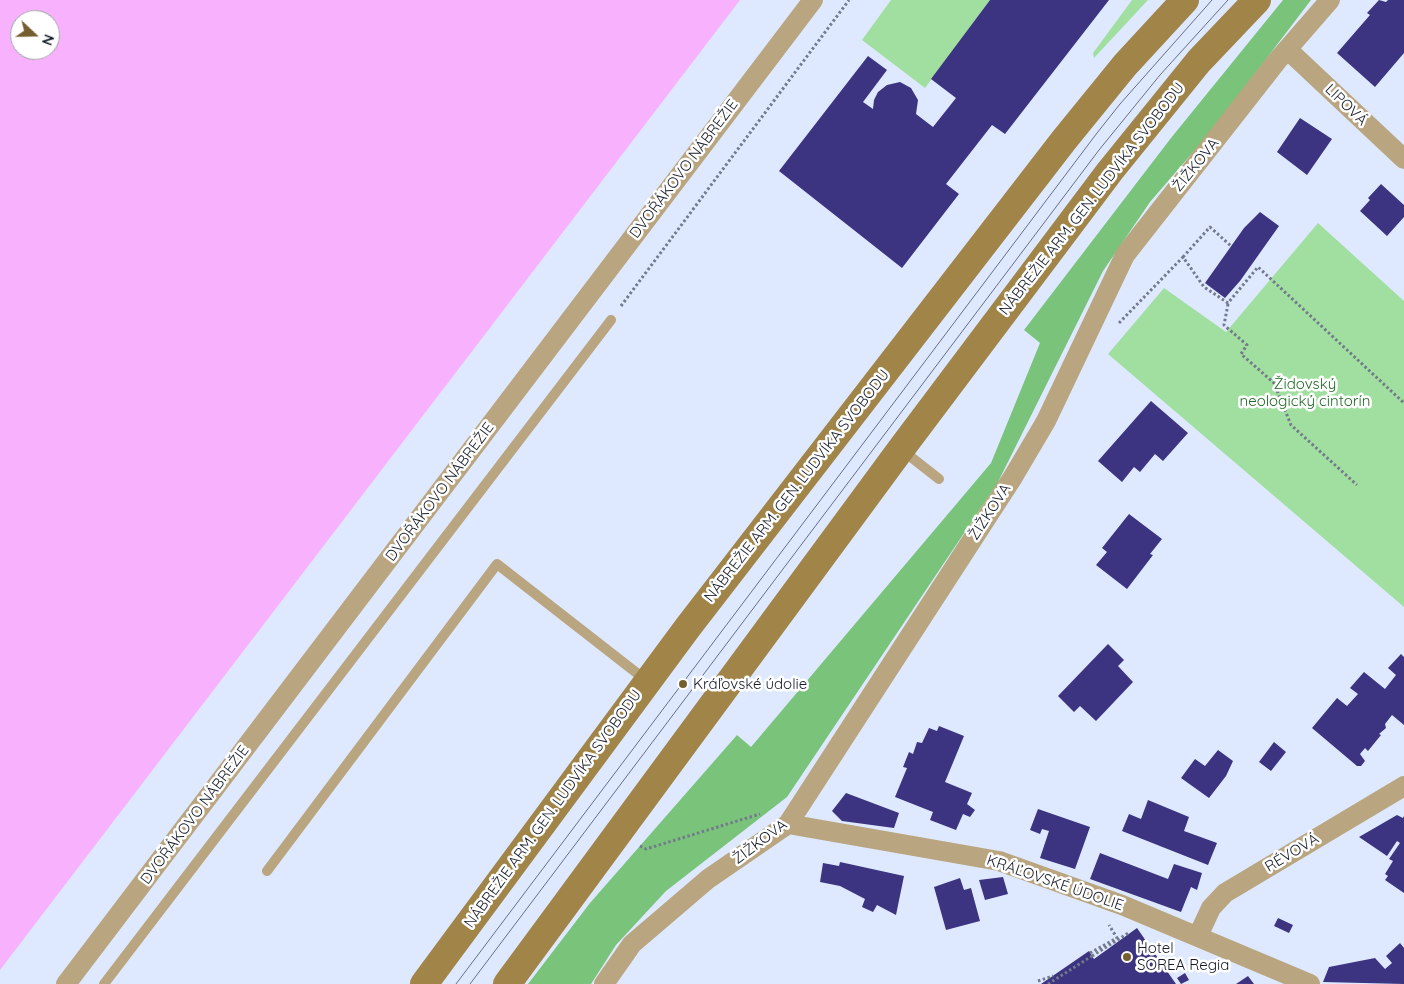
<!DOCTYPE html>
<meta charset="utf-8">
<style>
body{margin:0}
#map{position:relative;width:1404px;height:984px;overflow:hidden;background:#dee9ff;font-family:Quicksand,sans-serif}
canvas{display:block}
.north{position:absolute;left:10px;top:10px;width:50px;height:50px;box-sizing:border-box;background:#fff;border:1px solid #a1a4a9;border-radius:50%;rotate:111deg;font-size:14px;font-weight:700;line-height:20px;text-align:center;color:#151b28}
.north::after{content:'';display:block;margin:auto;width:18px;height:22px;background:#765f2f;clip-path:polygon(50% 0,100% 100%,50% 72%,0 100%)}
</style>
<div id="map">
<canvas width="1404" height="984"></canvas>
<div class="north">N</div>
</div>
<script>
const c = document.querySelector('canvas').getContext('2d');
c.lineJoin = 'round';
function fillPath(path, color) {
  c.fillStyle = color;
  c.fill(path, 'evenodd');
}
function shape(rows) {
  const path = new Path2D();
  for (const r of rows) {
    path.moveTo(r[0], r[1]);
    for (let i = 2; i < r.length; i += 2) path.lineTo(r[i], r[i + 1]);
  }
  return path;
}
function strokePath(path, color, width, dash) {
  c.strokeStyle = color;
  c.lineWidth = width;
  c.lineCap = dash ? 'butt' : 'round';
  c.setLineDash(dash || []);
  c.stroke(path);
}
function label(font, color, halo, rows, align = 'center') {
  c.font = font + ' Quicksand,sans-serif';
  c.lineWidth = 5;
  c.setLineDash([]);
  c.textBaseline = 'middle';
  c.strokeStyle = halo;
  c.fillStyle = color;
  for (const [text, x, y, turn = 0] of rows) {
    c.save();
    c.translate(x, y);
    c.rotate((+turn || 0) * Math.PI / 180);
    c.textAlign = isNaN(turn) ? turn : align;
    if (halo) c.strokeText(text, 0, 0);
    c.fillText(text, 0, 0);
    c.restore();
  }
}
const green = shape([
 [891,0,990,0,925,88,862,40],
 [1132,0,1148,0,1094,58,1093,53],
 [1318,223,1404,301,1404,607,1108,354,1164,288,1226,332]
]);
const forest = shape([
 [1283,0,1311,0,1213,129,1150,202,1103,271,997,484,787,797,666,891,616,945,591,984,528,984,590,903,737,735,751,747,991,463,1040,343,1024,330,1171,138]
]);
const water = shape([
 [0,0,740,0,0,970],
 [20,20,50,20,50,50,20,50]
]);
const building = shape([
 [990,0,1109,0,1005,134,992,125,946,184,959,194,902,268,779,171,868,56,887,70,863,102,873,109,874,100,878,92,887,85,900,82,911,88,918,100,916,114,933,127,956,98,931,79],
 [1379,0,1386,2,1388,0,1404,0,1404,53,1375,87,1337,53,1370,15,1367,13],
 [1300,118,1332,139,1307,175,1277,152],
 [1381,184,1404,205,1404,217,1387,236,1360,211,1370,200,1368,198],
 [1260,212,1279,226,1240,281,1225,298,1205,283,1244,228],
 [1151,401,1188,433,1163,461,1155,454,1140,472,1134,467,1122,482,1098,461],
 [1129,514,1162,539,1150,554,1153,555,1127,589,1096,565,1107,552,1102,548],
 [1108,644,1124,660,1118,666,1133,682,1096,721,1080,706,1074,712,1058,696],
 [1401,654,1404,657,1404,725,1392,715,1385,724,1386,728,1379,734,1381,735,1368,751,1365,748,1360,754,1365,761,1361,766,1357,766,1312,728,1337,698,1347,706,1358,694,1350,688,1364,672,1385,689,1396,675,1388,668],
 [939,726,964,736,945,782,972,793,967,804,975,810,970,817,963,814,956,830,930,820,933,812,895,797,907,768,903,767,909,752,913,754,917,742,922,743,929,728,937,731],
 [1274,742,1286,752,1271,771,1259,762],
 [1218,750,1233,761,1226,776,1209,798,1181,778,1195,759,1205,766],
 [846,793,899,813,894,828,842,821,832,811],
 [1148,800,1189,817,1184,831,1217,843,1208,865,1122,831,1129,814,1141,819],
 [1038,809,1090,827,1075,869,1040,858,1049,831,1042,829,1040,834,1030,830],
 [1397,815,1403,818,1404,816,1404,893,1385,880,1388,876,1385,874,1393,861,1389,859,1400,843,1397,841,1387,856,1359,837],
 [1100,853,1168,879,1174,864,1202,873,1197,890,1191,887,1181,912,1090,879],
 [840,862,904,876,896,915,877,905,873,912,862,907,865,899,840,886,820,882,823,863,839,866],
 [1003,877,1008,894,985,900,979,880],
 [960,878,964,890,971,888,980,921,946,930,934,887],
 [1278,918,1293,925,1289,933,1274,926],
 [1137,928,1176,984,1041,984,1089,951,1094,959],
 [1400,943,1404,948,1404,984,1323,982,1329,967,1375,958,1385,969,1392,963,1386,956],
 [1185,973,1189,980,1181,984,1177,978],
 [1248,976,1254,984,1236,984]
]);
const path = shape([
 [1183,257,1210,227,1231,246],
 [1228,304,1224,325,1247,345,1241,354,1274,383,1291,425,1357,485],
 [621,306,849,0],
 [1119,323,1183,257,1204,287,1228,303,1258,267,1404,403],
 [640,846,646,849,760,814],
 [1090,953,1117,938,1109,925],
 [1092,956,1130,932],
 [1038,981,1053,976]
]);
const lane = shape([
 [902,450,939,479],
 [267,871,497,564,647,681],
 [104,984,611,320]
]);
const street = shape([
 [1288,50,1404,159],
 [788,824,999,861,1122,905,1310,984],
 [1198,936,1211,908,1225,893,1404,786],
 [66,984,813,0],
 [604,984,632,944,708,879,788,824,1013,477,1046,421,1125,255,1277,61,1330,0]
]);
const secondary = shape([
 [424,984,688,627,1064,140,1125,65,1185,0],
 [507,984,901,449,1110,171,1199,61,1257,0]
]);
const tram = shape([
 [456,984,1097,133,1120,104,1212,0],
 [470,984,1099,150,1160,75,1228,0]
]);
const pathBridge = shape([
 [1048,984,1092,956]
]);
const markers = [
 [683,684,5,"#765f2f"],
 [1127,957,5,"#765f2f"]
];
const streetNames = [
 ["LIPOVÁ",1346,105,44],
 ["ŽIŽKOVA",1196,165,-51],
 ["DVOŘÁKOVO NÁBREŽIE",684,169,-53],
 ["NÁBREŽIE ARM. GEN. LUDVÍKA SVOBODU",1092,199,-52],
 ["NÁBREŽIE ARM. GEN. LUDVÍKA SVOBODU",797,486,-52],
 ["DVOŘÁKOVO NÁBREŽIE",440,492,-53],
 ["ŽIŽKOVA",990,512,-57],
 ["NÁBREŽIE ARM. GEN. LUDVÍKA SVOBODU",553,809,-54],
 ["DVOŘÁKOVO NÁBREŽIE",195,815,-53],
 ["ŽIŽKOVA",760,842,-37],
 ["RÉVOVÁ",1292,853,-31],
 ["KRÁĽOVSKÉ ÚDOLIE",1055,883,19]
];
const parkNames = [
 ["Židovský",1305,384],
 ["neologický cintorín",1305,401]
];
const poiNames = [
 ["Kráľovské údolie",693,684],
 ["Hotel",1137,948],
 ["SOREA Regia",1137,965]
];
fillPath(green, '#a0df9f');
fillPath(forest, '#7ac37a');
fillPath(water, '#f8b2fd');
fillPath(building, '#3c3381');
strokePath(path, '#727a8b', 3, [2.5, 2.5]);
strokePath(lane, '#b9a57f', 10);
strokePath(street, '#b9a57f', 20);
strokePath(secondary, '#a18448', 28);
strokePath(tram, '#676f80', 1);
strokePath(pathBridge, '#727a8b', 3, [2.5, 2.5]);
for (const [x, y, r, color] of markers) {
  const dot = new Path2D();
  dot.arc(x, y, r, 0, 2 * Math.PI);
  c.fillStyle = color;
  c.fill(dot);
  strokePath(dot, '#fff', 2);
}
label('15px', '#151b28', '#fff', streetNames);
label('15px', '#1f6924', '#fff', parkNames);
label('15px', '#151b28', '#fff', poiNames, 'left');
</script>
